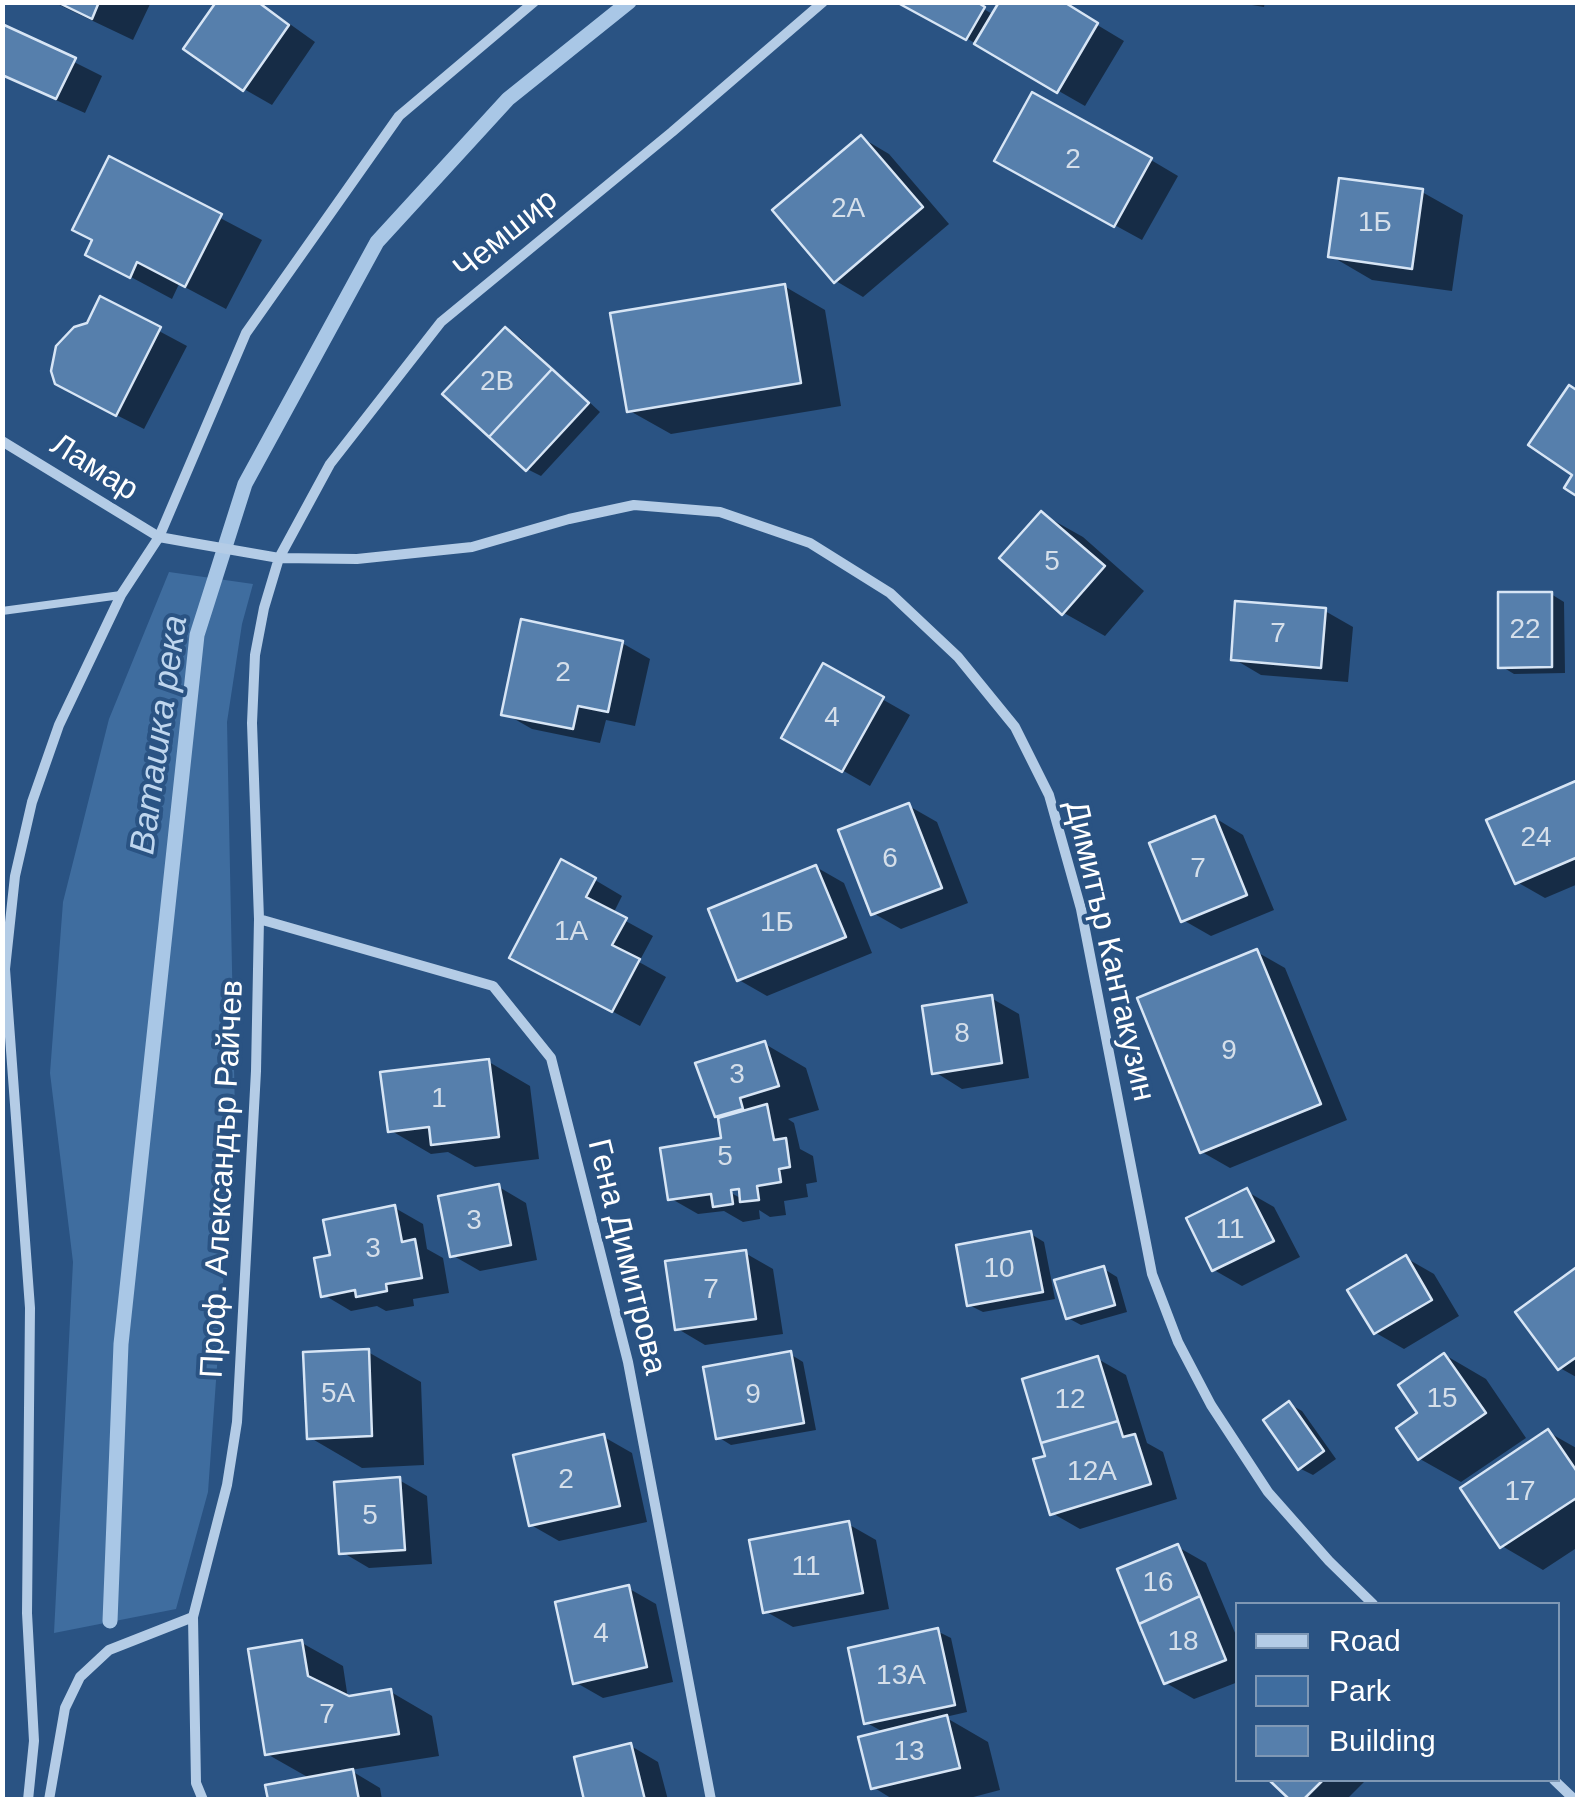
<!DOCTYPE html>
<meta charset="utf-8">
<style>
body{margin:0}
#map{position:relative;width:1580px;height:1802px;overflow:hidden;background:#2a5383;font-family:Arial,sans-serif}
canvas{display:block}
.frame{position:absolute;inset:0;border:5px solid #fff;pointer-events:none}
.legend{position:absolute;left:1235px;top:1602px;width:325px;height:180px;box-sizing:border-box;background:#2a5383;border:2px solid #7f98b5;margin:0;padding:12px 18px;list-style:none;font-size:30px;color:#fff}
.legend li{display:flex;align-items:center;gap:20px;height:50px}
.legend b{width:50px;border:2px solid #7f98b5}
</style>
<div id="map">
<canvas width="1580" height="1802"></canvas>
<div class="frame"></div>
<ul class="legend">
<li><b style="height:12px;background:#b4cce6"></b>Road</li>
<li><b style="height:28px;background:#3f6d9f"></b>Park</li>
<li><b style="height:28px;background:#567fac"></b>Building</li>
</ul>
</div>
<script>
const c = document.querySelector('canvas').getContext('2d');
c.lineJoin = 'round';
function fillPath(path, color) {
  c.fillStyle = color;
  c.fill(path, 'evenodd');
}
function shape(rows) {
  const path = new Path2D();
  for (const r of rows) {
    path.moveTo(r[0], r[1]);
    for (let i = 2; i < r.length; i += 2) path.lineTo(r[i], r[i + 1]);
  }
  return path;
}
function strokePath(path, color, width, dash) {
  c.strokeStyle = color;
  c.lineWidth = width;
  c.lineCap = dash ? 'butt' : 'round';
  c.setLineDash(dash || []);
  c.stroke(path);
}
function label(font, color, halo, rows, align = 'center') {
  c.font = font + ' Arial,sans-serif';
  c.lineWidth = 8;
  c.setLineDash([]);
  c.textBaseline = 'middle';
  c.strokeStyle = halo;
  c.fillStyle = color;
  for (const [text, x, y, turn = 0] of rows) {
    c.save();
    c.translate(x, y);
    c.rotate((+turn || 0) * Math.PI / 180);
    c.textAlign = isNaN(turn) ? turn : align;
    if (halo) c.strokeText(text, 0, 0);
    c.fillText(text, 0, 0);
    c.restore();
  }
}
const green = shape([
 [169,572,253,584,242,624,227,722,235,1116,208,1492,176,1609,54,1633,73,1262,50,1073,63,902,109,719]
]);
const shadow = shape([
 [53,2,151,2,133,40],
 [259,2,315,42,272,105,244,89],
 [903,2,972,2,994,15,1059,2,1124,41,1085,106],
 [1234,2,1265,2,1264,7],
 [2,26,102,76,85,113,2,76],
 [862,138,889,154,949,224,863,297,836,281],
 [110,160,262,240,226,309,179,284,172,299,88,254,95,240],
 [1151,160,1178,176,1142,240,1025,176],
 [1422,192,1463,215,1452,291,1372,280,1331,256],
 [784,286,825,310,841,406,671,434,630,411],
 [101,300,187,346,144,429,85,399,88,325],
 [506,330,519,337,600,412,541,476,527,469],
 [1042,514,1083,537,1144,591,1105,636,1064,613],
 [1551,594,1564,602,1565,673,1514,674,1501,666],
 [1325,611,1353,627,1348,682,1261,675,1234,659],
 [622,643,650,659,635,726,606,720,600,743,532,729,504,713],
 [824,666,910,715,870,786,784,737],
 [1578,783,1578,884,1545,898,1517,882],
 [909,806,937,822,968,903,901,929,873,913],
 [1215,818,1243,835,1274,910,1211,936,1183,920],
 [816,867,844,883,872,953,767,996,739,980],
 [595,880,622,896,613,914,653,936,639,962,666,977,640,1026,540,973],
 [1257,952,1285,968,1347,1120,1230,1168,1202,1152],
 [991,998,1019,1014,1029,1078,962,1089,935,1072],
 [765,1044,806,1068,819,1110,788,1119,794,1123,800,1149,813,1156,817,1182,806,1184,808,1197,784,1201,786,1215,770,1217,759,1210,760,1219,743,1222,724,1211,698,1214,670,1198,724,1140,717,1115],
 [721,1181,742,1193,742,1199,719,1186],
 [489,1062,530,1086,539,1159,475,1167,448,1152,431,1154,390,1130],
 [499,1187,526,1203,537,1260,480,1271,452,1255],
 [1246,1191,1274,1207,1300,1257,1242,1286,1214,1270],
 [395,1208,423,1224,427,1249,443,1258,449,1293,413,1299,414,1306,386,1311,377,1306,351,1311,324,1295,333,1257],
 [1031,1234,1044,1242,1055,1299,983,1312,969,1305],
 [745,1253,773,1269,783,1334,705,1345,678,1329],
 [1406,1258,1434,1274,1459,1316,1404,1349,1376,1333],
 [1104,1269,1117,1277,1127,1312,1081,1325,1068,1318],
 [1578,1269,1578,1378,1560,1368],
 [368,1352,421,1382,424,1465,362,1468,309,1437],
 [790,1354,803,1362,816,1430,731,1445,718,1437],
 [1445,1355,1486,1379,1526,1438,1461,1482,1420,1459,1421,1414],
 [1098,1359,1126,1375,1147,1443,1163,1452,1177,1499,1080,1529,1052,1513,1048,1457],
 [1289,1404,1302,1411,1336,1459,1313,1475,1299,1468],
 [1548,1432,1578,1449,1578,1547,1543,1570,1502,1546],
 [604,1437,632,1453,647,1522,559,1541,531,1525],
 [399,1480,427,1496,432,1564,369,1568,342,1552],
 [848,1524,876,1540,889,1609,793,1627,765,1611],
 [1178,1547,1206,1563,1238,1640,1238,1682,1194,1699,1166,1683],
 [628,1588,656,1604,673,1682,603,1698,575,1682],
 [937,1631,951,1638,967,1712,945,1717,988,1742,1000,1790,962,1800,894,1800,873,1787,885,1733,867,1723],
 [302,1643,343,1666,348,1699,391,1692,432,1716,439,1756,350,1770,380,1788,382,1800,270,1800,311,1779,267,1754],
 [631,1746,658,1762,668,1800,587,1800],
 [1273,1780,1366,1780,1346,1800,1293,1800]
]);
const stream = shape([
 [110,1621,121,1344,197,635,245,484,377,242,508,99,629,2]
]);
const building = shape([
 [57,2,99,2,92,19,57,2],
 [216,2,258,2,289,25,243,91,183,49,216,2],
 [977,2,985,7,966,40,898,3,977,2],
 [999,2,1064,2,1098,23,1057,93,974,44,999,2],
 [2,24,76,58,56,99,2,75,2,24],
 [1032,92,1152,158,1114,227,994,161,1032,92],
 [861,135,923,207,834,283,772,210,861,135],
 [109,156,222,214,185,287,137,262,130,278,85,255,92,240,72,230,109,156],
 [1339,178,1423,189,1412,269,1328,257,1339,178],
 [785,284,801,383,627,412,610,313,785,284],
 [100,296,161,327,116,416,55,384,51,371,56,346,74,327,87,323,100,296],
 [505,327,552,369,489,437,442,394,505,327],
 [552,369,589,403,526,471,489,437,552,369],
 [1569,385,1578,391,1578,497,1564,488,1572,475,1528,445,1569,385],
 [1041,511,1105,566,1062,615,999,558,1041,511],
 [1498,592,1552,592,1552,667,1498,668,1498,592],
 [1235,601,1326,608,1321,668,1231,660,1235,601],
 [521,619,623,641,608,712,578,706,573,729,501,715,521,619],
 [823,663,884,697,842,772,781,738,823,663],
 [1578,780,1578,857,1515,884,1486,820,1578,780],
 [909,803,942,888,871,915,838,830,909,803],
 [1215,816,1247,895,1181,922,1149,843,1215,816],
 [561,859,596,878,586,897,627,918,612,945,640,959,612,1012,509,958,561,859],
 [816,865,846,937,737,981,708,909,816,865],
 [1257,949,1321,1104,1200,1153,1137,998,1257,949],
 [992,995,1002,1063,932,1074,922,1006,992,995],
 [765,1041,779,1086,740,1098,743,1109,715,1117,695,1063,765,1041],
 [489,1059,499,1137,431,1145,429,1127,388,1132,380,1072,489,1059],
 [767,1104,774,1140,786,1138,790,1167,779,1169,781,1182,757,1186,759,1200,740,1202,739,1189,731,1190,733,1204,713,1207,711,1194,668,1200,660,1148,721,1138,718,1118,767,1104],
 [499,1184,511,1245,450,1257,438,1196,499,1184],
 [1247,1188,1274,1241,1212,1271,1186,1218,1247,1188],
 [395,1205,402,1242,415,1239,422,1278,386,1284,387,1291,356,1297,355,1290,321,1297,314,1258,330,1255,323,1220,395,1205],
 [1031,1231,1043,1292,967,1306,956,1245,1031,1231],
 [746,1250,756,1319,675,1330,665,1261,746,1250],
 [1406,1255,1432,1300,1374,1334,1347,1290,1406,1255],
 [1104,1266,1115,1305,1066,1319,1054,1280,1104,1266],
 [1578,1266,1578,1356,1558,1370,1515,1312,1578,1266],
 [369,1349,372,1436,307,1439,303,1352,369,1349],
 [791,1351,804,1423,716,1439,703,1367,791,1351],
 [1444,1353,1486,1413,1418,1460,1396,1428,1417,1413,1398,1385,1444,1353],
 [1098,1356,1118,1421,1041,1443,1022,1379,1098,1356],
 [1289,1401,1324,1451,1298,1470,1263,1420,1289,1401],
 [1118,1421,1123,1437,1135,1434,1151,1484,1050,1515,1033,1459,1045,1456,1041,1443,1118,1421],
 [1548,1429,1578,1473,1578,1497,1500,1548,1460,1488,1548,1429],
 [604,1434,620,1506,529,1526,513,1455,604,1434],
 [400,1477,405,1550,339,1554,334,1482,400,1477],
 [849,1521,863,1593,763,1613,749,1540,849,1521],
 [1178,1544,1200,1596,1139,1624,1117,1569,1178,1544],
 [629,1585,647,1667,573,1684,555,1602,629,1585],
 [1200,1596,1226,1660,1164,1684,1139,1624,1200,1596],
 [938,1628,955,1705,864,1724,848,1648,938,1628],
 [302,1640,308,1676,349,1696,391,1689,399,1734,265,1755,248,1649,302,1640],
 [947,1715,960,1768,871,1789,858,1737,947,1715],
 [631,1743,645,1800,584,1800,574,1757,631,1743],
 [353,1769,359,1800,268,1800,265,1785,353,1769],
 [1269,1780,1323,1780,1303,1800,1290,1800,1269,1780]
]);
const service = shape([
 [2,611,121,595]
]);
const minor = shape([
 [2,441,159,537,187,542,279,558,357,559,472,547,569,519,634,505,720,512,810,543,890,593,958,657,1015,727,1049,795,1081,909,1152,1274,1178,1342,1211,1405,1268,1492,1329,1561,1373,1604],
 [259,919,493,986,551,1058,628,1362,711,1800],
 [1554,1780,1575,1800],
 [28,1800,34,1741,27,1613,30,1308,5,969,15,876,32,802,59,725,121,595,159,537,246,333,399,116,534,2],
 [49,1800,65,1708,80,1677,109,1650,193,1617],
 [203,1800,196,1783,193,1617,227,1485,237,1422,256,1071,259,919,252,723,255,655,264,608,279,558,330,464,441,322,672,132,823,2]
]);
const numberNames = [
 ["2",1073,160],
 ["2А",848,209],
 ["1Б",1375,223],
 ["2В",497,382],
 ["5",1052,562],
 ["22",1525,630],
 ["7",1278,634],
 ["2",563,673],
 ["4",832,718],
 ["24",1536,838],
 ["6",890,859],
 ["7",1198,869],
 ["1Б",777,923],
 ["1А",571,932],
 ["8",962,1034],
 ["9",1229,1051],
 ["3",737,1075],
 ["1",439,1099],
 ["5",725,1157],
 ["3",474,1221],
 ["11",1230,1230],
 ["3",373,1249],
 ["10",999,1269],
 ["7",711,1290],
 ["5А",338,1394],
 ["9",753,1395],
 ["15",1442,1399],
 ["12",1070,1400],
 ["12А",1092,1472],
 ["2",566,1480],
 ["17",1520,1492],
 ["5",370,1516],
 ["11",806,1567],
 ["16",1158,1583],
 ["4",601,1634],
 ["18",1183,1642],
 ["13А",901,1676],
 ["7",327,1715],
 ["13",909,1752]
];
const streetNames = [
 ["Чемшир",506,235,-39],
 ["Ламар",94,468,32],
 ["Димитър Кантакузин",1109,951,77],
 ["Проф. Александър Райчев",223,1179,-87],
 ["Гена Димитрова",626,1257,76]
];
const waterNames = [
 ["Ваташка река",160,735,-82]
];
fillPath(green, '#3f6d9f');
fillPath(shadow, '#0007');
strokePath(stream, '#a9c7e6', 15);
fillPath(building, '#567fac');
strokePath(building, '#d7e5f5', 2.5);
strokePath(service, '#b4cce6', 8);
strokePath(minor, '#b4cce6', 10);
label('28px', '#d5dfea', null, numberNames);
label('32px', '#fff', '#2a5383', streetNames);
label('italic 35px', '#bfd6ee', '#2a5383', waterNames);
</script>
